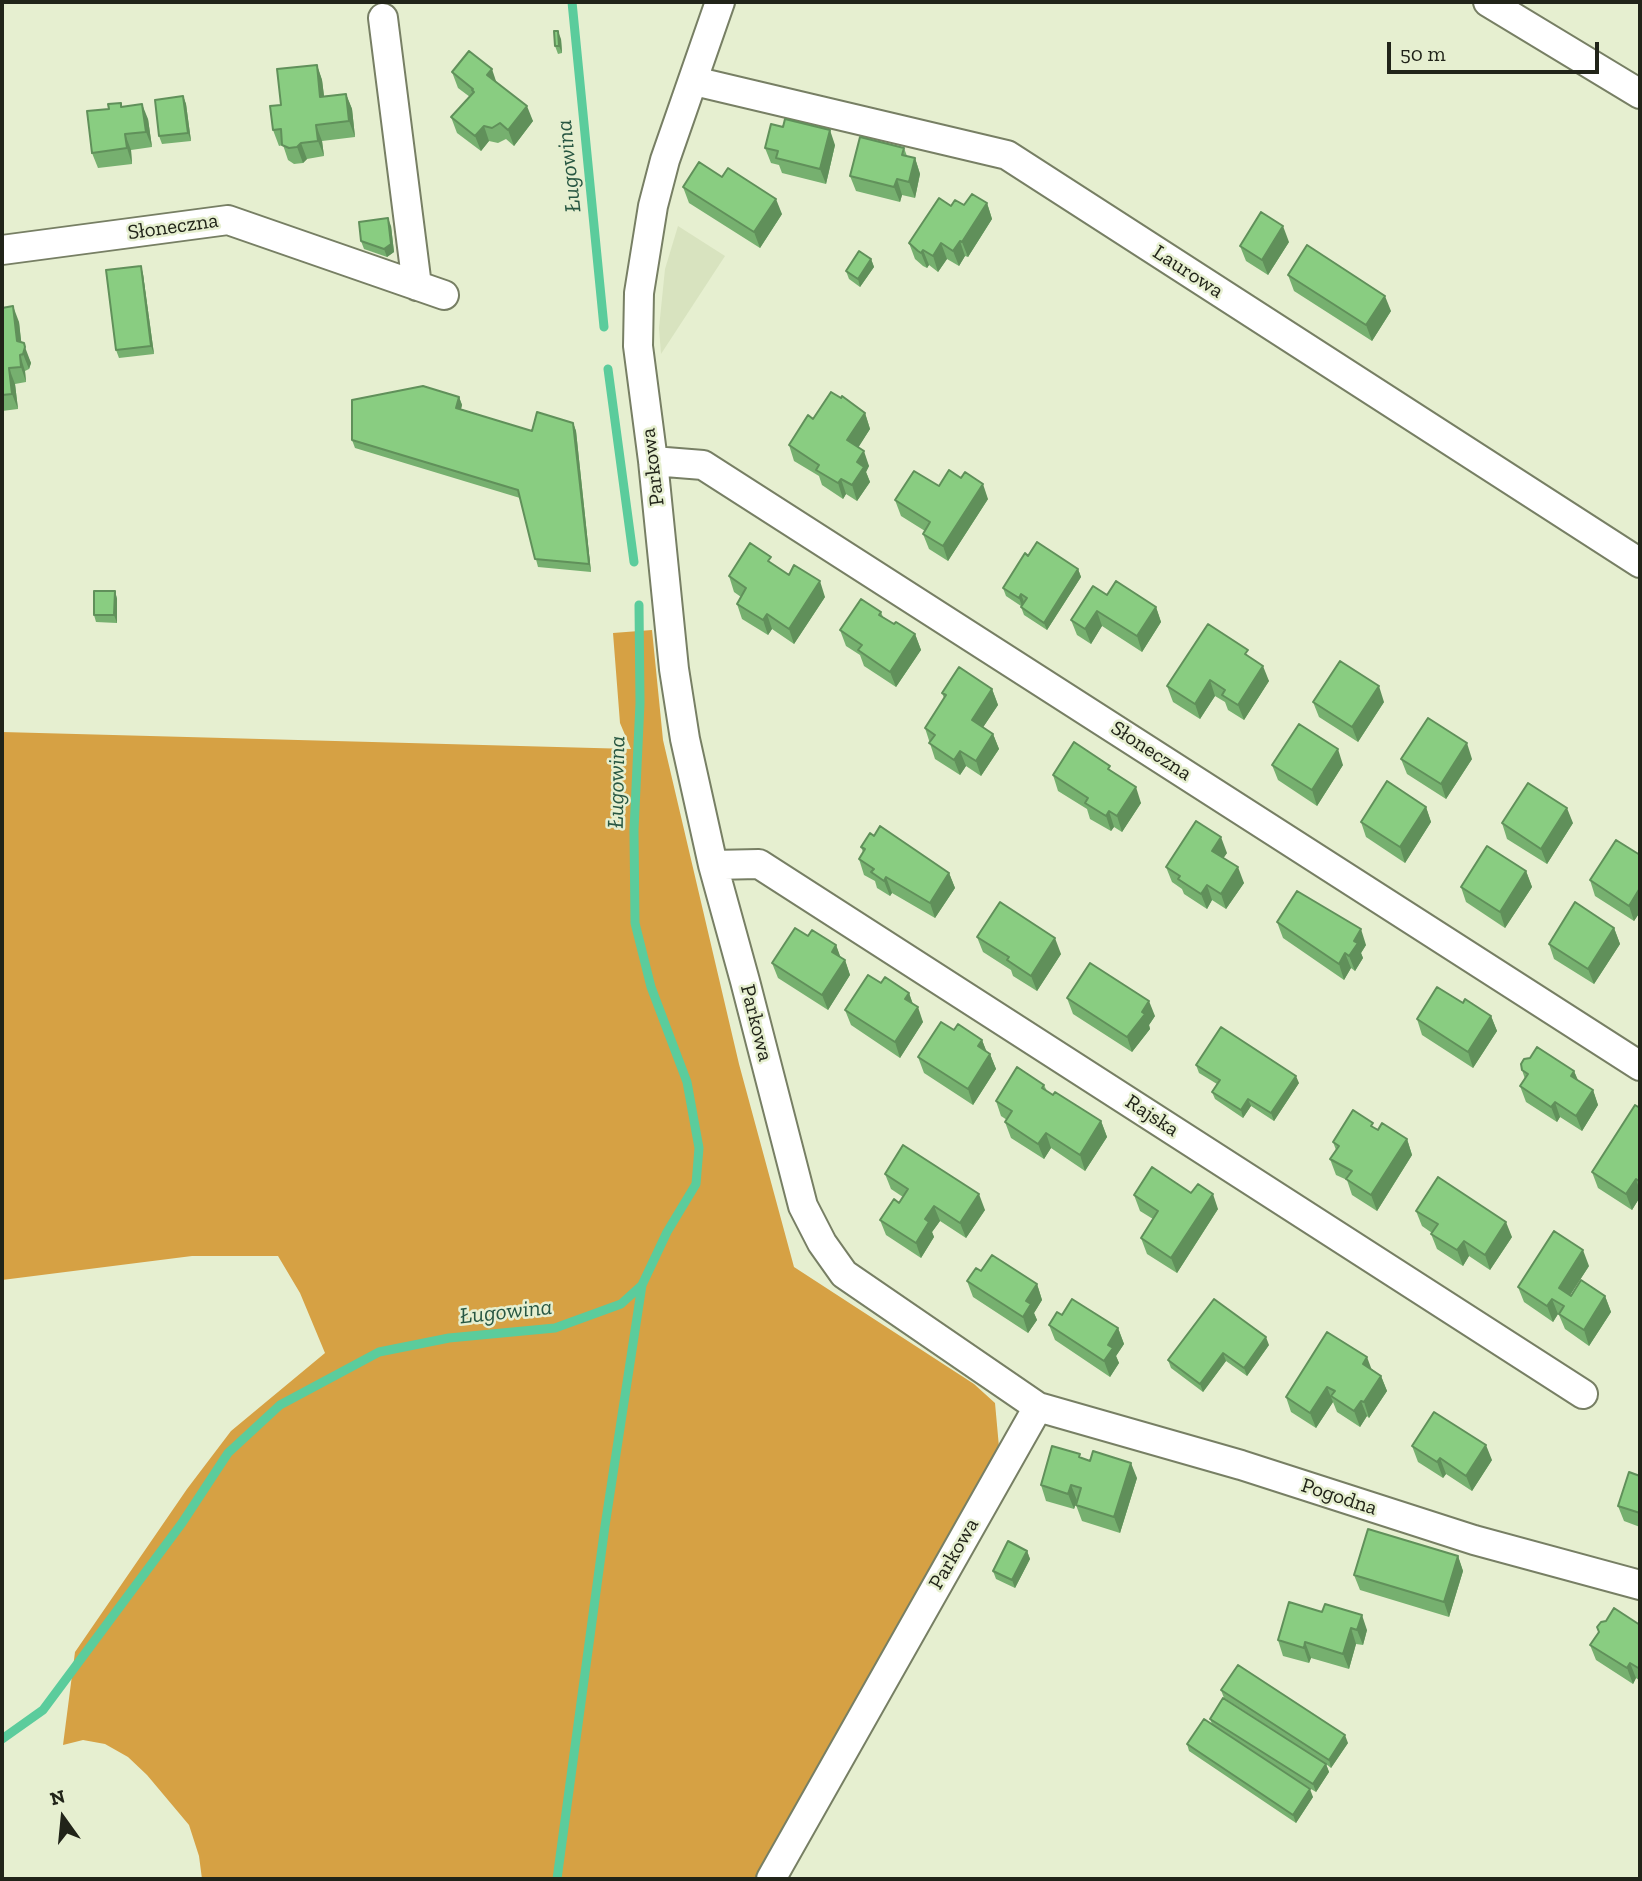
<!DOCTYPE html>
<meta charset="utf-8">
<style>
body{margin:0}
#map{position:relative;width:1642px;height:1881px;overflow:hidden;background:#e6efd0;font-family:"Zilla Slab",serif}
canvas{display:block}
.frame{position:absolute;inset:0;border:4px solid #212419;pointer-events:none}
.north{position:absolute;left:28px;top:1783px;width:70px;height:70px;-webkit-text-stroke:5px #e6efd0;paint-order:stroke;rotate:345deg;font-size:19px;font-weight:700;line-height:28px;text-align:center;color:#212419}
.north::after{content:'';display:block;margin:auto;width:24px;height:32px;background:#212419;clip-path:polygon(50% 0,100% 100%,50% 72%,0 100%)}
.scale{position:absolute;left:1387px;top:42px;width:212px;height:32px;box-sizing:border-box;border:4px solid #212419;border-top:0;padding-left:9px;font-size:21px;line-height:24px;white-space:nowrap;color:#212419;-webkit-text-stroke:5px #e6efd0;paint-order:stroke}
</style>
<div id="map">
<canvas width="1642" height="1881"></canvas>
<div class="frame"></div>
<div class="north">N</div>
<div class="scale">50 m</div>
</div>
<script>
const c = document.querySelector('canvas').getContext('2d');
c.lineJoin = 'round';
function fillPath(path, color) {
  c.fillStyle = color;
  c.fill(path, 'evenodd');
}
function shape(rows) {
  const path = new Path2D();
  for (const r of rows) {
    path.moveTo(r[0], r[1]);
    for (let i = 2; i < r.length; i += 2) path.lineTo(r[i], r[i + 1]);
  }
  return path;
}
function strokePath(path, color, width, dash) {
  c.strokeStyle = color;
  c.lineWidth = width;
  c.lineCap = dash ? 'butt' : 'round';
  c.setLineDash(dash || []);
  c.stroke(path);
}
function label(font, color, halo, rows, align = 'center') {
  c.font = font + ' "Zilla Slab",serif';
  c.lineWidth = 5;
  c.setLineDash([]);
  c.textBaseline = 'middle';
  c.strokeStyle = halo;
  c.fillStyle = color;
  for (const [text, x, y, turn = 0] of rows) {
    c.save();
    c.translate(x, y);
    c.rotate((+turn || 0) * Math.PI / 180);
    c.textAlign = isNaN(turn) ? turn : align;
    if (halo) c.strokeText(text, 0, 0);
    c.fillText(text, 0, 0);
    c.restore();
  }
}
const built = shape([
 [678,226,725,256,661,354,659,328,665,269]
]);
const forest = shape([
 [652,630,663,740,739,1064,794,1267,974,1384,995,1403,999,1447,759,1879,202,1879,199,1856,189,1825,147,1775,128,1757,105,1744,83,1740,63,1745,75,1652,187,1489,231,1431,325,1353,300,1293,278,1256,192,1256,2,1280,2,732,631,749,620,723,613,633]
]);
const stream = shape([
 [572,2,604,327],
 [608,369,634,562],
 [2,1739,43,1710,182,1523,228,1453,280,1405,379,1352,449,1338,555,1328,621,1304,642,1285,667,1232,696,1184,699,1148,687,1082,651,987,635,923,634,830,640,703,639,605],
 [557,1879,605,1526,642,1285]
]);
const street = shape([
 [720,2,665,160,653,206,639,293,638,346,653,461,674,669,685,739,713,865,745,981,803,1206,822,1243,844,1274,1038,1407,1241,1465,1474,1540,1640,1585],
 [1488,2,1640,94],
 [383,18,417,286],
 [694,81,1007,155,1640,563],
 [2,250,228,220,444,295],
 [653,461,703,465,1640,1066],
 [713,865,759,864,1583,1394],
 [771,1879,1038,1407]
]);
const wall = shape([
 [561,39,562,53,558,54,555,46],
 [317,65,322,80,324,96,346,94,352,109,355,137,322,141,324,156,307,159,303,163,294,164,288,160,283,145,279,146,273,130,281,105],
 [452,72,496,82,533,121,514,146,506,139,498,143,489,141,481,151,457,133,451,117,470,97,458,88],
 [183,96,186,104,191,141,162,144,159,136],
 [122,107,148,119,152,147,131,150,132,164,98,168,92,153],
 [835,145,826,184,782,173,779,165,771,163,765,148],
 [904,148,907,156,915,158,920,174,915,198,902,195,900,202,856,191,850,176],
 [683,187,782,214,760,248,689,203],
 [987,203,992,219,968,257,965,256,959,266,947,259,938,272,929,265,927,268,923,266,915,259,909,243,951,206],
 [391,226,394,252,387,257,364,249,361,241],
 [1289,242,1268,275,1246,261,1240,246],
 [871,259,874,267,860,287,849,279,846,271],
 [143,274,154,354,119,358,116,350],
 [1288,275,1391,311,1372,341,1294,291],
 [2,308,19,322,21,342,31,363,29,369,25,371,26,382,15,384,18,409,2,411],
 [459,397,462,405,461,409,532,431,573,423,576,431,591,572,538,567,520,498,355,448,352,440],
 [865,413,870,429,858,447,869,466,866,472,870,482,857,501,846,494,843,499,822,485,819,476,794,461,789,445,813,419],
 [939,486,988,499,948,561,929,549,923,534,925,531,901,516,895,500],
 [1028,556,1078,569,1081,577,1047,630,1024,615,1021,607,1021,606,1006,596,1003,588],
 [773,565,825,597,794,644,772,629,768,635,742,619,737,604,741,597,734,592,729,576],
 [115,591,117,599,117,623,96,622,94,615],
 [1107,595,1156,607,1161,622,1142,652,1102,626,1091,644,1077,635,1071,620],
 [881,612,883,617,894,624,915,634,921,650,896,687,864,666,860,655,846,646,840,630],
 [1250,658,1269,681,1244,720,1228,710,1225,702,1215,696,1200,719,1173,702,1167,686],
 [992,689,998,705,983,727,993,734,999,749,981,776,966,766,960,775,935,759,925,728,944,698,942,693],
 [1313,702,1384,702,1358,742,1319,717],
 [1401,759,1472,759,1446,799,1407,774],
 [1272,765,1343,765,1317,806,1278,780],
 [1112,771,1141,803,1122,832,1114,827,1111,831,1090,819,1087,809,1058,791,1053,775],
 [1426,807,1431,822,1405,863,1366,837,1361,822],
 [1502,823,1573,823,1547,864,1507,839],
 [861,847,949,873,955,888,935,918,892,893,890,896,877,888,875,881,864,875,859,859,863,852],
 [1227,853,1223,858,1244,883,1226,909,1212,900,1207,909,1184,894,1182,889,1172,882,1166,867],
 [1640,855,1640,912,1634,921,1595,896,1590,880],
 [1526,871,1532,887,1505,928,1466,902,1461,887],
 [1277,922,1366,945,1361,953,1363,958,1355,971,1351,968,1344,980,1283,938],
 [1614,928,1620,944,1594,984,1554,959,1549,944],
 [808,936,836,945,840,957,845,960,850,975,828,1010,778,978,772,963],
 [977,937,1061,954,1037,991,1013,976,1011,970,983,952],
 [881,983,909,993,913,1004,923,1022,900,1058,851,1025,845,1010],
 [1067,998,1155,1016,1149,1025,1150,1029,1132,1052,1073,1014],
 [1463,1003,1491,1016,1497,1031,1473,1068,1422,1035,1417,1019],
 [954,1030,982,1040,986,1051,990,1054,996,1069,973,1105,924,1073,918,1057],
 [1196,1065,1299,1083,1274,1121,1251,1106,1243,1118,1215,1099,1212,1092,1217,1084,1199,1073],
 [1522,1070,1574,1071,1578,1080,1593,1090,1598,1105,1582,1131,1560,1117,1557,1122,1526,1102,1520,1086,1525,1079],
 [1044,1085,1047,1091,1053,1095,1101,1121,1107,1137,1085,1171,1051,1148,1044,1159,1011,1138,1005,1122,1007,1120,1001,1116,996,1101],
 [1640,1108,1640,1197,1632,1210,1598,1188,1592,1172],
 [1374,1128,1407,1139,1412,1155,1377,1211,1352,1195,1347,1180,1336,1175,1330,1159,1336,1150,1333,1142],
 [885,1174,985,1210,966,1238,940,1221,932,1232,934,1237,921,1258,886,1235,880,1220,899,1203,903,1197,891,1189],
 [1134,1195,1218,1209,1177,1273,1147,1254,1141,1238,1153,1219,1140,1211],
 [1416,1211,1512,1237,1490,1270,1469,1256,1463,1266,1437,1249,1431,1234,1432,1233,1422,1226],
 [1589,1266,1570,1295,1605,1296,1611,1312,1589,1346,1565,1329,1559,1315,1558,1314,1553,1322,1524,1302,1518,1287],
 [981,1271,1037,1284,1042,1300,1034,1313,1037,1320,1028,1333,973,1297,967,1281],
 [1062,1315,1118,1328,1124,1344,1116,1356,1119,1363,1110,1377,1055,1340,1049,1325],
 [1269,1345,1247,1376,1226,1361,1203,1392,1171,1368,1168,1360],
 [1372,1369,1381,1376,1387,1391,1369,1418,1367,1416,1360,1427,1337,1412,1333,1402,1316,1428,1291,1412,1286,1397],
 [1412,1446,1492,1460,1472,1491,1446,1474,1443,1478,1418,1462],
 [1082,1458,1137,1478,1120,1533,1082,1521,1076,1505,1077,1501,1074,1509,1046,1501,1041,1485],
 [1640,1476,1640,1527,1624,1521,1618,1506],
 [1027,1551,1030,1559,1015,1588,996,1579,993,1571],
 [1458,1556,1463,1571,1449,1617,1360,1590,1354,1575],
 [1289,1602,1367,1630,1363,1645,1356,1644,1349,1669,1311,1658,1309,1663,1283,1656,1278,1640],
 [1640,1625,1640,1681,1636,1678,1633,1684,1596,1660,1590,1645],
 [1221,1690,1348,1743,1331,1768,1326,1764,1329,1772,1316,1792,1286,1774,1313,1797,1296,1823,1189,1751,1187,1744,1212,1724,1210,1719,1312,1755,1224,1698]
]);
const shadedWall = shape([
 [558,31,561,39,562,53,559,46],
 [317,65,322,80,326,112,320,97],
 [492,69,497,84,487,75],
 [346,94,352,109,355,137,349,121],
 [183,96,186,104,191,141,188,133],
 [142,104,148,119,152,147,146,132],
 [527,106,533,121,514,146,508,130],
 [316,125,322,141,324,156,318,141],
 [484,126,489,141,481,151,475,136],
 [830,130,835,145,826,184,820,169],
 [125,134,131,150,132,164,127,148],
 [301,143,307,159,303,163,297,147],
 [915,158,920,174,915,198,909,182],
 [897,179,902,195,900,202,894,187],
 [776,199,782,214,760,248,754,232],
 [987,203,992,219,968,257,962,242],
 [388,218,391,226,394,252,387,257,384,249],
 [1283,226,1289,242,1268,275,1262,260],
 [960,241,965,256,959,266,953,251],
 [941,243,947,259,938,272,933,256],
 [923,250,929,265,927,268,921,253],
 [871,259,874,267,860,287,858,279],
 [141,266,143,274,154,354,151,346],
 [1385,296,1391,311,1372,341,1366,325],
 [13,306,19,322,23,357,17,341],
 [25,347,31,363,29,369,23,354],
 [20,355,25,371,26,382,21,367],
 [9,368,15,384,18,409,12,394],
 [459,397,462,405,459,416,456,408],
 [865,413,870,429,853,456,847,440],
 [573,423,576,431,591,572,589,564],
 [864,451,869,466,866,472,870,482,857,501,852,485,857,462],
 [841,479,846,494,843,499,838,483],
 [983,484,988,499,948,561,943,546],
 [1078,569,1081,577,1047,630,1044,623],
 [820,581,825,597,794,644,789,629],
 [115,591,117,599,117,623,114,615],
 [1021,594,1024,602,1022,606,1019,598],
 [1156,607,1161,622,1142,652,1137,636],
 [1097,611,1102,626,1091,644,1085,629],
 [767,614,772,629,768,635,763,620],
 [915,634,921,650,896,687,890,672],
 [1263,666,1269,681,1244,720,1238,705],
 [1210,680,1215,696,1200,719,1195,704],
 [1379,686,1384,702,1358,742,1352,727],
 [992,689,998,705,978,735,972,720],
 [993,734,999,749,981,776,976,761],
 [1467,743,1472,759,1446,799,1441,784],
 [1338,749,1343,765,1317,806,1312,790],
 [960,751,966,766,960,775,954,760],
 [1136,787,1141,803,1122,832,1117,816],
 [1426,807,1431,822,1405,863,1400,847],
 [1567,808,1573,823,1547,864,1541,849],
 [1109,811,1114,827,1111,831,1106,816],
 [1221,837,1227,853,1218,866,1212,851],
 [1238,867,1244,883,1226,909,1221,894],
 [1526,871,1532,887,1505,928,1500,912],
 [949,873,955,888,935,918,930,903],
 [886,877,892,893,890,896,884,881],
 [1207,885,1212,900,1207,909,1201,894],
 [1640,888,1640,912,1634,921,1629,906],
 [1614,928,1620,944,1594,984,1588,969],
 [1361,929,1366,945,1361,953,1363,958,1355,971,1349,956,1354,941],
 [1055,938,1061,954,1037,991,1031,976],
 [836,945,842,961,832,952],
 [1345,953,1351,968,1344,980,1339,964],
 [845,960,850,975,828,1010,822,995],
 [909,993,914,1008,905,999],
 [1149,1001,1155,1016,1149,1025,1150,1029,1132,1052,1127,1037],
 [918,1007,923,1022,900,1058,895,1042],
 [1491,1016,1497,1031,1473,1068,1468,1052],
 [982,1040,988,1055,978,1046],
 [990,1054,996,1069,973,1105,968,1089],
 [1574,1071,1580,1086,1571,1076],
 [1296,1076,1299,1083,1274,1121,1271,1113],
 [1593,1090,1598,1105,1582,1131,1576,1116],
 [1248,1099,1251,1106,1243,1118,1241,1110],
 [1555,1102,1560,1117,1557,1122,1551,1107],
 [1101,1121,1107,1137,1085,1171,1080,1155],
 [1046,1133,1051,1148,1044,1159,1038,1144],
 [1407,1139,1412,1155,1377,1211,1371,1195],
 [1636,1179,1640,1191,1640,1197,1632,1210,1626,1194],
 [979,1194,985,1210,966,1238,960,1223],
 [1213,1194,1218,1209,1177,1273,1171,1258],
 [934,1206,940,1221,932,1232,934,1237,921,1258,916,1243,925,1219],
 [1506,1222,1512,1237,1490,1270,1485,1255],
 [1464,1241,1469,1256,1463,1266,1457,1250],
 [1583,1250,1589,1266,1565,1303,1559,1288],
 [1037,1284,1042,1300,1034,1313,1037,1320,1028,1333,1023,1317,1026,1301],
 [1605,1296,1611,1312,1589,1346,1584,1330],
 [1552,1299,1558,1314,1553,1322,1547,1306],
 [1118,1328,1124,1344,1116,1356,1119,1363,1110,1377,1104,1361,1108,1345],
 [1266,1337,1269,1345,1247,1376,1244,1368],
 [1223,1353,1226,1361,1203,1392,1200,1384],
 [1367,1357,1373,1373,1363,1364],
 [1381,1376,1387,1391,1369,1418,1364,1402],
 [1327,1387,1333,1402,1316,1428,1310,1413],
 [1361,1401,1367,1416,1360,1427,1354,1411],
 [1486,1445,1492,1460,1472,1491,1466,1476],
 [1440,1458,1446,1474,1443,1478,1437,1462],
 [1131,1463,1137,1478,1120,1533,1114,1517],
 [1071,1485,1077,1500,1074,1509,1068,1494],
 [1027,1551,1030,1559,1015,1588,1012,1580],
 [1458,1556,1463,1571,1449,1617,1444,1602],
 [1362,1615,1367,1630,1363,1645,1357,1630],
 [1351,1628,1356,1644,1349,1669,1343,1654],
 [1305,1642,1311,1658,1309,1663,1304,1648],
 [1630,1663,1636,1678,1633,1684,1627,1668],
 [1345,1735,1348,1743,1331,1768,1329,1760],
 [1326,1764,1329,1772,1316,1792,1313,1784],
 [1310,1789,1313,1797,1296,1823,1293,1815]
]);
const building = shape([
 [554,31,558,31,559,46,555,46,554,31],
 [469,51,492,69,487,75,527,106,508,130,500,123,492,128,484,126,475,136,451,117,474,92,472,90,473,89,452,72,469,51],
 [317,65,320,97,346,94,349,121,316,125,318,141,301,143,297,147,289,148,282,145,281,129,273,130,270,106,281,105,277,69,317,65],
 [183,96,188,133,159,136,155,100,183,96],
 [121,103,121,107,142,104,146,132,125,134,127,148,92,153,87,111,109,109,108,104,121,103],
 [785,119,830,130,820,169,776,158,778,151,765,148,771,124,783,127,785,119],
 [860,137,904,148,902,155,915,158,909,182,897,179,894,187,850,176,860,137],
 [699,162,722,177,728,168,776,199,754,232,683,187,699,162],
 [972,194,987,203,962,242,960,241,953,251,941,243,933,256,923,250,921,253,918,251,909,243,939,198,951,206,955,200,964,205,972,194],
 [1261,212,1283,226,1262,260,1240,246,1261,212],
 [388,218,391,244,384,249,361,241,359,222,388,218],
 [1307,245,1385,296,1366,325,1288,275,1307,245],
 [859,251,871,259,858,279,846,271,859,251],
 [141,266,151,346,116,350,106,270,141,266],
 [13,306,17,341,24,343,25,347,23,354,20,355,21,367,9,368,12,394,2,395,2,308,13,306],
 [423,386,459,397,456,408,532,431,537,412,573,423,589,564,535,559,518,490,352,440,352,400,423,386],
 [831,392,841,398,842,396,865,413,847,440,864,451,857,462,864,467,852,485,841,479,838,483,816,470,819,465,789,445,808,415,813,419,831,392],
 [949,470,961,478,965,472,983,484,943,546,923,534,930,522,895,500,914,471,939,486,949,470],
 [1037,542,1078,569,1044,623,1021,607,1027,598,1021,594,1019,598,1003,588,1025,553,1028,556,1037,542],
 [750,543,771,557,768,561,789,575,794,565,820,581,789,629,767,614,763,620,737,604,746,588,729,576,750,543],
 [1116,581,1156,607,1137,636,1097,611,1085,629,1071,620,1093,586,1107,595,1116,581],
 [94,591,115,591,114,615,94,615,94,591],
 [861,599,881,612,879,615,894,624,896,622,915,634,890,672,858,650,862,645,840,630,861,599],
 [1208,624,1248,650,1245,654,1263,666,1238,705,1222,695,1225,690,1210,680,1195,704,1167,686,1208,624],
 [1340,661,1379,686,1352,727,1313,702,1340,661],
 [959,667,992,689,972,720,993,734,976,761,960,751,954,760,929,743,935,735,925,728,946,695,942,693,959,667],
 [1428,718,1467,743,1441,784,1401,759,1428,718],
 [1299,724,1338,749,1312,790,1272,765,1299,724],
 [1074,742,1110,766,1108,769,1136,787,1117,816,1109,811,1106,816,1085,803,1088,798,1053,775,1074,742],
 [1387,781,1426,807,1400,847,1361,822,1387,781],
 [1528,783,1567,808,1541,849,1502,823,1528,783],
 [1196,821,1221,837,1212,851,1238,867,1221,894,1207,885,1201,894,1178,879,1180,876,1166,867,1196,821],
 [880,826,949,873,930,903,886,877,884,881,871,872,874,869,859,859,865,849,861,847,870,833,874,836,880,826],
 [1616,840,1640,855,1640,888,1629,906,1590,880,1616,840],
 [1487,846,1526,871,1500,912,1461,887,1487,846],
 [1297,891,1361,929,1354,941,1358,943,1349,956,1345,953,1339,964,1277,922,1297,891],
 [1000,902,1055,938,1031,976,1007,960,1009,957,977,937,1000,902],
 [1575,902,1614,928,1588,969,1549,944,1575,902],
 [795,928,808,936,812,930,836,945,832,952,845,960,822,995,772,963,795,928],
 [1090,963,1149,1001,1142,1012,1145,1014,1127,1037,1067,998,1090,963],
 [868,975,881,983,885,977,909,993,905,999,918,1007,895,1042,845,1010,868,975],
 [1437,987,1463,1003,1465,999,1491,1016,1468,1052,1417,1019,1437,987],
 [941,1022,954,1030,958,1024,982,1040,978,1046,990,1054,968,1089,918,1057,941,1022],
 [1221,1027,1296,1076,1271,1113,1248,1099,1241,1110,1212,1092,1220,1080,1196,1065,1221,1027],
 [1537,1047,1574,1071,1571,1076,1593,1090,1576,1116,1555,1102,1551,1107,1520,1086,1528,1074,1522,1070,1521,1064,1524,1059,1530,1058,1537,1047],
 [1017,1067,1044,1085,1042,1088,1053,1095,1055,1092,1101,1121,1080,1155,1046,1133,1038,1144,1005,1122,1012,1111,996,1101,1017,1067],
 [1635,1105,1640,1108,1640,1182,1636,1179,1626,1194,1592,1172,1635,1105],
 [1353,1110,1373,1123,1371,1126,1378,1130,1382,1123,1407,1139,1371,1195,1346,1179,1352,1171,1330,1159,1339,1146,1333,1142,1353,1110],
 [903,1145,979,1194,960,1223,934,1206,925,1219,929,1222,916,1243,880,1220,894,1199,899,1203,908,1189,885,1174,903,1145],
 [1152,1167,1191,1193,1198,1184,1213,1194,1171,1258,1141,1238,1158,1211,1134,1195,1152,1167],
 [1438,1177,1506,1222,1485,1255,1464,1241,1457,1250,1431,1234,1438,1224,1416,1211,1438,1177],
 [1554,1231,1583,1250,1559,1288,1571,1296,1581,1280,1605,1296,1584,1330,1559,1314,1564,1306,1552,1299,1547,1306,1518,1287,1554,1231],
 [992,1255,1037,1284,1026,1301,1031,1304,1023,1317,967,1281,976,1268,981,1271,992,1255],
 [1072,1299,1118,1328,1108,1345,1113,1348,1104,1361,1049,1325,1057,1312,1062,1315,1072,1299],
 [1214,1299,1266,1337,1244,1368,1223,1353,1200,1384,1168,1360,1214,1299],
 [1327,1332,1367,1357,1363,1364,1381,1376,1364,1402,1361,1401,1354,1411,1331,1396,1335,1391,1327,1387,1310,1413,1286,1397,1327,1332],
 [1434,1412,1486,1445,1466,1476,1440,1458,1437,1462,1412,1446,1434,1412],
 [1052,1446,1080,1454,1079,1457,1090,1461,1093,1451,1131,1463,1114,1517,1076,1505,1081,1488,1071,1485,1068,1494,1041,1485,1052,1446],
 [1629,1472,1640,1476,1640,1513,1618,1506,1629,1472],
 [1368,1529,1458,1556,1444,1602,1354,1575,1368,1529],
 [1008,1541,1027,1551,1012,1580,993,1571,1008,1541],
 [1289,1602,1322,1612,1325,1604,1362,1615,1357,1630,1351,1628,1343,1654,1305,1642,1304,1648,1278,1640,1289,1602],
 [1614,1608,1640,1625,1640,1669,1630,1663,1627,1668,1590,1645,1599,1632,1597,1627,1601,1622,1606,1621,1614,1608],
 [1238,1665,1345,1735,1329,1760,1221,1690,1238,1665],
 [1223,1698,1326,1764,1313,1784,1210,1719,1223,1698],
 [1204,1719,1310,1789,1293,1815,1187,1744,1204,1719]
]);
const streetNames = [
 ["Słoneczna",173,227,-8],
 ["Laurowa",1188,272,33],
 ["Parkowa",653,467,-97],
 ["Słoneczna",1151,751,33],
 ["Parkowa",756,1023,76],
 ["Rajska",1152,1116,33],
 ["Pogodna",1339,1497,18],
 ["Parkowa",954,1554,-60]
];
const waterNames = [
 ["Ługowina",569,166,-96],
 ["Ługowina",617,782,-89],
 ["Ługowina",506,1312,-6]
];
fillPath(built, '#d8e3bf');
fillPath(forest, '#d6a144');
strokePath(stream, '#5bcc9c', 9);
strokePath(street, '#777f64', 32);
strokePath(street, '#fff', 28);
fillPath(wall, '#76b06f');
fillPath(shadedWall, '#60905a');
fillPath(building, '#89cd81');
strokePath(building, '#60905a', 2);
label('21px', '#212419', '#e6efd0', streetNames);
label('italic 23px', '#285742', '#e6efd0', waterNames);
</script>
